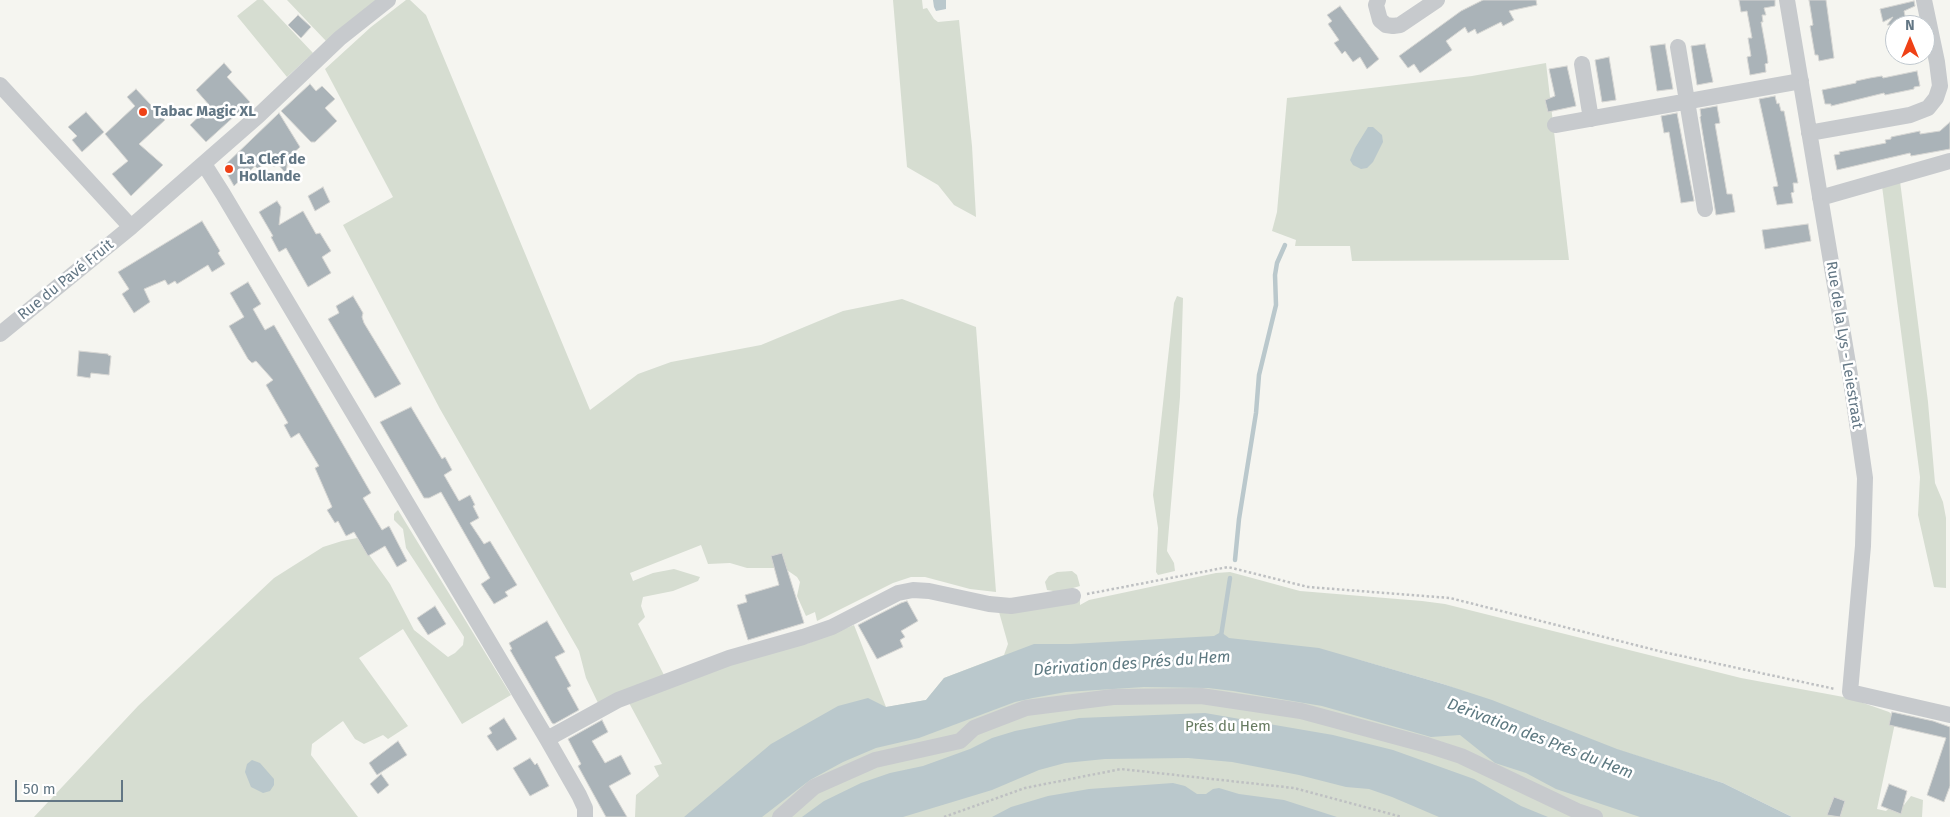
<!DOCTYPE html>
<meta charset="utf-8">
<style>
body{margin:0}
#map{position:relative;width:1950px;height:817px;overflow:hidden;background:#f5f5f0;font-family:"Fira Sans",sans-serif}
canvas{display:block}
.north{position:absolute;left:1885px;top:15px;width:50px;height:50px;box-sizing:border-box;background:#fff;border:1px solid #c0c8ce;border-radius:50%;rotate:0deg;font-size:14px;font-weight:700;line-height:20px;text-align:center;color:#627684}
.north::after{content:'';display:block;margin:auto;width:18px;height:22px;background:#ef4116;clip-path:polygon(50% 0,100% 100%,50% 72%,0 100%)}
.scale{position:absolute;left:15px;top:780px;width:108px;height:22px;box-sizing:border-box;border:2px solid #627684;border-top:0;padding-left:6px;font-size:15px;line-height:18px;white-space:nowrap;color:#627684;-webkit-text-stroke:4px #fff;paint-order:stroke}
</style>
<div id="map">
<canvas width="1950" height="817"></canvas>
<div class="north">N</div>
<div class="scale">50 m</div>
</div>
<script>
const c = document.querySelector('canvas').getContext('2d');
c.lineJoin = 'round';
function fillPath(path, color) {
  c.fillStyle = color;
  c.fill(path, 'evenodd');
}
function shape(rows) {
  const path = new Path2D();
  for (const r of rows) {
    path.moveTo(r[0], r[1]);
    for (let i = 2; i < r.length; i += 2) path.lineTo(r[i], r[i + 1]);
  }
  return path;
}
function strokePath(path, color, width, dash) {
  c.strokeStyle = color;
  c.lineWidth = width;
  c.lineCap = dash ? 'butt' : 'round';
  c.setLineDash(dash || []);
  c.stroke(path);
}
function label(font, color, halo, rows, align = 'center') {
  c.font = font + ' "Fira Sans",sans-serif';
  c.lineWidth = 5;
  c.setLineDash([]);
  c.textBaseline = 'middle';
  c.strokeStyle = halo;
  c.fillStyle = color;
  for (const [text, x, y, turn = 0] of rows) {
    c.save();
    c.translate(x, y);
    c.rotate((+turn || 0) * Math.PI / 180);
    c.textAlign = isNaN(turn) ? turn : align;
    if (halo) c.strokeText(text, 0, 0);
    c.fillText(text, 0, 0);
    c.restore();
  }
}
const green = shape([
 [257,0,263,0,313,53,287,77,237,16],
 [287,0,377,0,326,41],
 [406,0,410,0,426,15,590,410,638,374,671,362,761,345,843,311,902,299,976,327,996,592,970,589,925,577,911,577,893,583,817,621,815,612,806,616,797,596,800,582,797,577,784,568,747,568,730,563,708,564,701,545,630,573,633,581,653,573,674,569,700,577,698,581,673,591,643,597,641,606,645,617,638,624,665,677,598,703,586,678,579,651,440,409,343,225,393,197,325,69,371,27],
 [893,0,922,0,923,9,927,8,934,19,938,22,959,20,972,146,976,217,954,205,938,185,907,167],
 [1546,63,1569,260,1352,261,1350,246,1295,246,1296,240,1272,231,1277,212,1287,98,1472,76],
 [1900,181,1928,402,1935,483,1943,502,1946,518,1946,588,1934,587,1918,515,1920,477,1882,186],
 [1177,296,1183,298,1180,397,1167,551,1174,563,1175,571,1158,575,1156,572,1158,528,1153,495,1174,303],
 [398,510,511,695,462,724,403,629,359,658,408,726,388,739,383,735,364,744,355,739,343,721,312,744,311,755,358,817,34,817,138,706,274,578,323,547,342,541,357,538,390,584,414,630,448,657,455,653,463,645,464,637,406,548,403,529,394,520,394,514],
 [1072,571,1077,575,1080,586,1059,592,1047,590,1045,582,1049,576,1057,572],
 [1230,572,1300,591,1422,601,1445,604,1741,678,1849,698,1889,712,1896,718,1877,809,1886,811,1893,804,1904,805,1911,796,1923,800,1922,817,1792,817,1723,783,1615,749,1772,817,635,817,636,795,659,776,654,766,662,764,628,701,732,663,809,643,854,625,886,707,926,700,944,678,1004,655,1008,644,999,612,1080,599,1080,605,1089,600,1216,573],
 [1356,659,1443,684,1554,724]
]);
const water = shape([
 [933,0,946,0,946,9,936,11,934,7],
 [1368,127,1373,127,1382,135,1383,142,1373,162,1367,168,1361,169,1353,165,1350,160,1355,148],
 [1221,632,1229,638,1319,648,1443,684,1492,700,1617,749,1723,783,1792,817,1640,817,1556,789,1526,773,1495,763,1460,735,1431,737,1322,706,1233,691,1208,688,1144,687,1066,692,1033,698,1015,702,919,738,876,748,843,762,810,780,762,817,684,817,771,744,838,706,868,698,886,707,926,700,944,678,1034,644,1071,644,1214,636],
 [1205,713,1333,735,1393,750,1474,779,1521,806,1548,817,1439,817,1392,797,1369,789,1346,787,1299,775,1232,762,1188,758,1105,759,1065,763,1039,770,992,790,903,817,802,817,824,801,861,783,890,773,923,766,970,749,992,738,1015,731,1079,718],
 [252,760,260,763,274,779,274,785,270,791,263,793,251,787,245,772,247,764],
 [1173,783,1185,786,1197,794,1206,794,1213,789,1219,788,1239,794,1284,800,1337,817,992,817,1011,807,1048,796,1089,789]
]);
const stream = shape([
 [1235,560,1239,519,1256,413,1259,375,1276,305,1275,275,1277,263,1285,245],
 [1221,636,1230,578]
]);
const building = shape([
 [1483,0,1536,0,1537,5,1509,11,1514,20,1503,26,1501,22,1477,34,1475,29,1468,33,1465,27,1446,41,1452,50,1420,73,1414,64,1408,68,1399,56,1461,11,1483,0],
 [1739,0,1775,0,1775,6,1764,8,1766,15,1762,15,1763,22,1761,22,1767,55,1768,63,1765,64,1766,72,1750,75,1747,57,1751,56,1748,38,1752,38,1747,11,1741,12,1739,0],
 [1809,0,1826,0,1834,58,1819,61,1818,55,1815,55,1810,26,1813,25,1809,0],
 [1914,1,1915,6,1904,11,1907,25,1887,25,1893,17,1883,22,1880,9,1914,1],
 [1340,6,1379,59,1367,69,1360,57,1353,62,1345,51,1342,54,1334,43,1339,40,1328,24,1332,21,1327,15,1340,6],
 [298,15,311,27,301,38,288,25,298,15],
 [1665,44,1673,89,1657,91,1650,46,1665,44],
 [1705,44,1713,82,1697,85,1691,46,1705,44],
 [1609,57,1616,100,1602,102,1595,60,1609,57],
 [224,63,232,72,227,77,250,102,206,142,190,125,210,106,196,90,224,63],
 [1567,66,1576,106,1548,112,1545,100,1555,96,1549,69,1567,66],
 [1917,71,1920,86,1914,87,1914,89,1885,95,1884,93,1831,106,1831,104,1825,104,1822,90,1856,83,1856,81,1870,78,1882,76,1883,78,1917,71],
 [310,84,316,91,322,86,335,99,325,108,337,121,315,142,311,142,281,111,310,84],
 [136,89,165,120,139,144,163,165,131,196,112,174,128,161,105,134,135,106,127,97,136,89],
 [1775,96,1777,104,1779,103,1781,111,1784,111,1798,183,1793,183,1794,192,1791,193,1793,203,1777,205,1773,187,1778,186,1759,99,1775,96],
 [1717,106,1720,123,1715,124,1727,194,1732,194,1735,212,1716,215,1700,117,1701,116,1700,109,1717,106],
 [86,112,104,132,82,152,72,140,77,136,68,127,86,112],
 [279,113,300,147,288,158,286,174,278,164,274,167,268,160,258,169,255,166,234,186,225,170,225,165,279,113],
 [1677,113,1694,201,1681,203,1669,132,1664,133,1661,116,1677,113],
 [1950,122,1950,149,1911,156,1910,153,1837,170,1834,155,1840,154,1839,152,1886,143,1885,140,1891,139,1891,137,1920,131,1920,134,1940,131,1950,122],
 [323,187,330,202,315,211,308,196,323,187],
 [277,201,281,207,279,225,303,211,316,234,320,233,331,251,322,257,331,273,308,287,286,248,279,252,271,237,273,236,259,212,277,201],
 [202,221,220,251,218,253,225,264,212,272,208,265,177,284,175,281,168,285,165,280,144,289,150,302,134,313,122,294,129,289,118,272,202,221],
 [1808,224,1811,241,1765,249,1762,230,1808,224],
 [248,282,261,304,253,309,265,330,274,325,371,493,363,498,382,530,389,526,407,561,397,567,385,546,368,556,354,532,346,536,338,521,335,523,327,510,332,507,315,468,319,466,299,433,291,438,284,425,288,423,266,385,273,380,256,361,252,363,248,359,229,326,244,317,230,293,248,282],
 [353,296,363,313,362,317,364,323,401,384,375,398,328,319,339,313,336,306,353,296],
 [79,351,108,354,108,355,111,356,109,375,91,373,90,378,77,376,79,351],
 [411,407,442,459,445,457,452,470,444,475,459,501,470,495,475,505,473,506,479,518,470,523,484,544,490,541,517,585,505,592,508,596,494,604,481,584,490,578,441,492,429,498,424,498,380,422,411,407],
 [782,553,804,623,748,640,737,605,747,602,745,595,779,585,771,556,782,553],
 [907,601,918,621,901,631,905,637,900,640,903,647,877,659,858,625,901,603,907,601],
 [435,606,446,624,428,635,417,618,435,606],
 [547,621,565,652,555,657,571,686,567,688,579,710,554,724,552,723,510,650,512,649,509,643,547,621],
 [1892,712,1933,721,1950,727,1950,786,1944,802,1927,795,1946,738,1889,725,1892,712],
 [504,718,517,739,497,751,487,736,492,733,489,728,504,718],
 [602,720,608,732,592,741,605,763,621,755,631,774,609,786,627,817,606,817,578,766,581,764,568,739,602,720],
 [398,741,407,755,377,775,369,763,398,741],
 [530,758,535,765,537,763,549,786,530,796,513,768,530,758],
 [381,774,389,785,378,794,370,784,381,774],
 [1889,784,1907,791,1901,814,1881,806,1889,784],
 [1834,797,1845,801,1840,817,1827,815,1834,797]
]);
const path = shape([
 [1087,594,1228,567,1308,587,1450,598,1663,652,1835,689],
 [944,817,1025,788,1121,769,1294,788,1402,817]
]);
const minor = shape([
 [1378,0,1376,5,1380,20,1386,25,1393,26,1400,25,1437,0],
 [1787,0,1851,381,1865,478,1863,546,1850,692,1950,715],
 [1678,47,1705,209],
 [1582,64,1591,119],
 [0,85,131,227],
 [1555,125,1801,81],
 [1809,133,1910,115,1928,108,1936,98,1940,86,1937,62,1924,0],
 [204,164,223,194,547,739,579,795,585,808,585,817],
 [1820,198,1950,161],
 [0,334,131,227,258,116,340,38,388,0],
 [547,739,618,700,729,658,803,637,832,627,898,593,913,590,929,591,989,604,1011,606,1073,596],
 [780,817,814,787,875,760,960,741,974,728,1026,708,1113,697,1201,696,1301,711,1427,745,1461,756,1577,811,1595,817]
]);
const markers = [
 [143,112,5,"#ef4116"],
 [229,169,5,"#ef4116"]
];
const poiNames = [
 ["Tabac Magic XL",153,112],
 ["La Clef de",239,160],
 ["Hollande",239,177]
];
const streetNames = [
 ["Rue du Pavé Fruit",66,280,-39],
 ["Rue de la Lys - Leiestraat",1844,345,81]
];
const parkNames = [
 ["Prés du Hem",1228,727]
];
const waterNames = [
 ["Dérivation des Prés du Hem",1132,664,-4],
 ["Dérivation des Prés du Hem",1540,739,21]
];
fillPath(green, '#d6ddd1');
fillPath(water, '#bac8cc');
strokePath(stream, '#bac8cc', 4.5);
fillPath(building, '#aab3b8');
strokePath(building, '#d6d6d3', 1);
strokePath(path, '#bec0c2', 2.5, [2.5, 2.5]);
strokePath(minor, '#c7cacd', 16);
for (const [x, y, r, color] of markers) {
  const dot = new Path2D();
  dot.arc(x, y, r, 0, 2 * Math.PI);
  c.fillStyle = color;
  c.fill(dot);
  strokePath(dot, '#fff', 2);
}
label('bold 15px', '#627684', '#fff', poiNames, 'left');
label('15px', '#627684', '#fff', streetNames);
label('15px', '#677b61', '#fff', parkNames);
label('italic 16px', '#5d7981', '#fff', waterNames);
</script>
